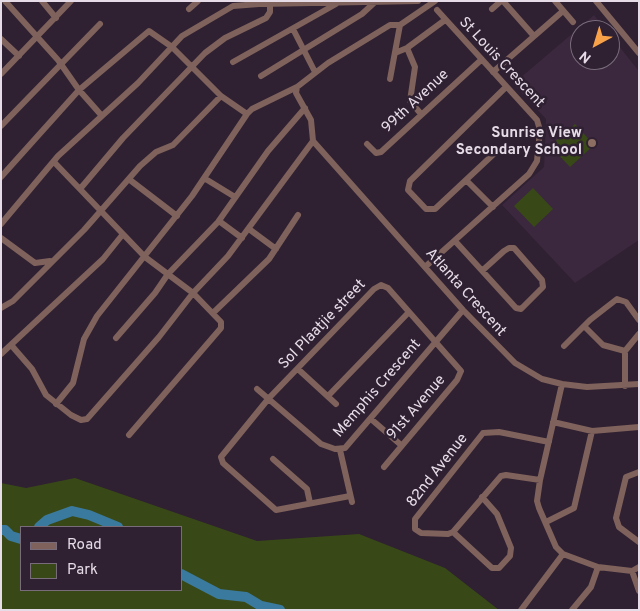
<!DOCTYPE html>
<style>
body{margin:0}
#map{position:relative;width:640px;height:611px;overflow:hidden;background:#2f2032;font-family:Overpass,sans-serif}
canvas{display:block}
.frame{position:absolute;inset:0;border:2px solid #e6dce7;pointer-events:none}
.legend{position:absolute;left:20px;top:526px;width:162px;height:65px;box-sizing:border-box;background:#2f2032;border:1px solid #786b7a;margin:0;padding:6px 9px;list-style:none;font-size:15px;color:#e6dce7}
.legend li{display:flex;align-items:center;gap:10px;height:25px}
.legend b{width:25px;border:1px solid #786b7a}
.north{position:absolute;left:570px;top:20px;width:50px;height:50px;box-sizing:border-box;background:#2f2032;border:1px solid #786b7a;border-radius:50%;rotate:219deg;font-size:14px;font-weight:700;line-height:20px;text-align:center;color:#e6dce7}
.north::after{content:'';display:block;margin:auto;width:18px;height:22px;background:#f7a149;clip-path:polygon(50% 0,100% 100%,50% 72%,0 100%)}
</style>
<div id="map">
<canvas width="640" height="611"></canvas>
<div class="frame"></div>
<ul class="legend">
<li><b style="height:6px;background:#7e625b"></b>Road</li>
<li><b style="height:14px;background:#384917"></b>Park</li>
</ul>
<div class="north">N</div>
</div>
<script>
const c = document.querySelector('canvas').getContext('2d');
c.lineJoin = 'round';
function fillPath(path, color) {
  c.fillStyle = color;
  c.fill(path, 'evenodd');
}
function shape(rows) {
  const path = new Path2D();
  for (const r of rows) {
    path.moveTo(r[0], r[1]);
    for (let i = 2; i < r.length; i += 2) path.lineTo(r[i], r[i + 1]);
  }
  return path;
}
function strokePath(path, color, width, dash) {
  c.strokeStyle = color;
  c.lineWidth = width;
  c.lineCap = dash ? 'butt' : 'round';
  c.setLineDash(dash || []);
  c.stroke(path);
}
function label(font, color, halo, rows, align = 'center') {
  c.font = font + ' Overpass,sans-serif';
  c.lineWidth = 5;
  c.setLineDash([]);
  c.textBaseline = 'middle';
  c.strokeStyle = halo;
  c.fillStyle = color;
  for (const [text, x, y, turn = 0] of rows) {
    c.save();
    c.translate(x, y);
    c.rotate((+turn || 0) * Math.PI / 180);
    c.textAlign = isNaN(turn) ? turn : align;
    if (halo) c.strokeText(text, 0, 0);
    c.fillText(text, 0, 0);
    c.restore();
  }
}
const built = shape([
 [594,15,606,30,580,30,580,60,610,60,610,35,639,71,639,240,575,283,502,205,544,167,546,119,513,84]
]);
const green = shape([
 [575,124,594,145,570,167,550,146],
 [533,188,553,209,534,227,514,206],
 [75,478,257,541,359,534,445,568,499,610,1,610,1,483,26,488],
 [21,527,181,527,181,590,21,590]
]);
const river = shape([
 [39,527,47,520,72,511,89,515,118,527],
 [1,530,5,530,11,536,21,539],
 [181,574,219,594,246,597,261,606,280,610]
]);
const street = shape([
 [5,1,58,60,79,90,102,116],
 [42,1,56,18],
 [503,1,533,35],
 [555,1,573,22],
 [596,1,639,53],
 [189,9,198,1],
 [492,9,501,1],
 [293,29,315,72],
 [1,39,19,56],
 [407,48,415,67,410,101,421,114],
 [395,53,407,48,445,20],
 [233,62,336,4],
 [493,72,563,11],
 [1,74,71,1],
 [261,76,362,14,375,2],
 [390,79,400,25],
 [1,126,100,24],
 [313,141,463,310,515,363,542,379,562,384,587,387,639,384],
 [367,144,376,153,381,152,481,60],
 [498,150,435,209,426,209,408,190,410,181,506,87],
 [54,162,145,257,193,293,221,322,221,328,129,435],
 [1,177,79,90,149,31,172,47,221,96,247,114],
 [204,178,235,197],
 [130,180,177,216],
 [467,181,493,207],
 [80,189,123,138,205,53,225,38,266,18,270,12,270,4],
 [219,221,242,238],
 [1,224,58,156,138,83,182,36,233,6,259,4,418,1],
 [249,229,276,249],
 [1,238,35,263,50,261],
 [455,241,516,308,521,309,543,287,542,280,514,248,509,248,504,251,483,270],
 [425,267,529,174,537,161,540,130,537,120,437,10],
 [1,308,13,301,84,230,140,166,156,152,173,145,221,96],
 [213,313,269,259,298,215],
 [584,326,603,345,625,351],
 [116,338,155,293,168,274,218,222,268,151,305,108],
 [12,346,32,369,46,395,71,415,81,420,87,419,159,337,193,293,228,256,313,141,311,120,296,93,297,87,328,63,390,25,400,25,435,1],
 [564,346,590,320,617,299,626,302,639,320],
 [1,354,103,259,123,234],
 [299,370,336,404],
 [562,384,540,480,537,501,539,508,556,547,563,554,598,567,632,571,639,567],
 [625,386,625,351,639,334],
 [257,389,321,444,335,449,345,448,463,310],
 [328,396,409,312],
 [56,404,73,383,84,339,97,316,192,196,247,114,252,109,297,87],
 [371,419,401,445],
 [553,422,592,431,639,427],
 [340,450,352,502],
 [273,459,307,489,310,503],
 [639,472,626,477,616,518,619,527,639,542],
 [540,480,506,475,501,476,453,532,448,534,421,533,415,529,415,519,483,433,499,432,549,442],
 [350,496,276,510,223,463,221,457,269,398,374,289,381,285,388,288,461,371,457,380,384,467],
 [546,522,574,508,592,431],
 [453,532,492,568,499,568,510,556,511,548,497,514,482,497],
 [632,571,639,591],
 [521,610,563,554],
 [572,610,591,587,598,567]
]);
const markers = [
 [592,143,5,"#8d6e63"]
];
const streetNames = [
 ["St Louis Crescent",501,63,47],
 ["99th Avenue",416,102,-43],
 ["Atlanta Crescent",465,293,48],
 ["Sol Plaatjie street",323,325,-46],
 ["Memphis Crescent",378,389,-49],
 ["91st Avenue",417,408,-49],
 ["82nd Avenue",438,471,-52]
];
const poiNames = [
 ["Sunrise View",582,134],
 ["Secondary School",582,151]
];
fillPath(built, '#3b273e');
fillPath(green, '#384917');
strokePath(river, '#3b7a9f', 10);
strokePath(street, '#7e625b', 6);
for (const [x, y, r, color] of markers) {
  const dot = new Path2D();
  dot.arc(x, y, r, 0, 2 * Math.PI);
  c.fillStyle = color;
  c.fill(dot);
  strokePath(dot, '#2f2032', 2);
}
label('15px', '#e6dce7', '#2f2032', streetNames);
label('bold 15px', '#e6dce7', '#2f2032', poiNames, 'right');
</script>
